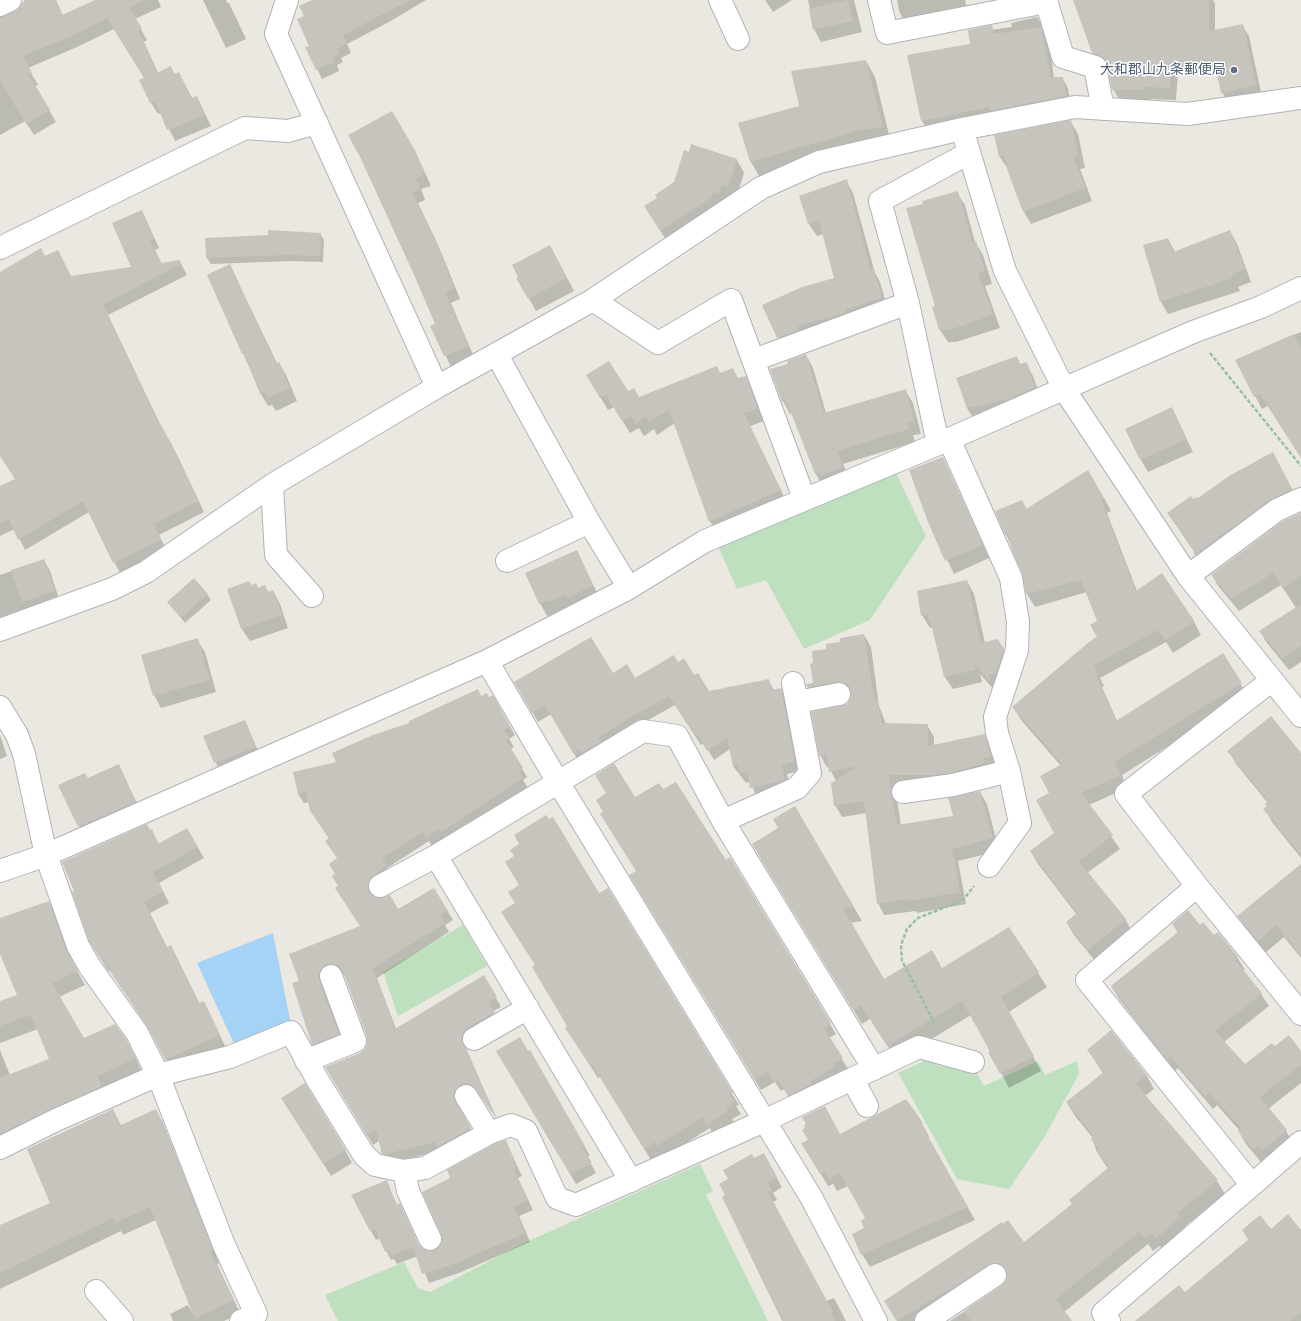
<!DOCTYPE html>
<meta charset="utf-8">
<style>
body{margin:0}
canvas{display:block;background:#eae8e0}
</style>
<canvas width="1301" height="1321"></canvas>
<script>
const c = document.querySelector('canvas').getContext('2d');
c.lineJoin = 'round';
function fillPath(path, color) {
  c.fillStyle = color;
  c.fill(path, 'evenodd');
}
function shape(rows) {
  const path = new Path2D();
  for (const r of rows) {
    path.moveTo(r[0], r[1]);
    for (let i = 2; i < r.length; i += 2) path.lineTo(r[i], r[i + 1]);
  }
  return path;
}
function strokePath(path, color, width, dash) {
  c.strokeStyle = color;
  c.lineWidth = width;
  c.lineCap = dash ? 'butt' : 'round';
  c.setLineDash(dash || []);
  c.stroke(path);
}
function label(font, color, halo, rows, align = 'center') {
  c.font = font + ' "Varela Round","Noto Sans JP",sans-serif';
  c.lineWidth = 3;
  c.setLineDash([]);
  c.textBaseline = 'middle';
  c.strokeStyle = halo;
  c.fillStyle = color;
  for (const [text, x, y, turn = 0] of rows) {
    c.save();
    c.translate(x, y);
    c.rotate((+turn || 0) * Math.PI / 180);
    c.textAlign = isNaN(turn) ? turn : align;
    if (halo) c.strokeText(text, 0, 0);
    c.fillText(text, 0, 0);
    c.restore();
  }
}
const green = shape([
 [894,469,926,536,870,620,804,649,766,580,737,589,718,546],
 [463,925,487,966,398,1016,383,972],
 [926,1060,941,1066,976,1072,984,1086,1038,1061,1045,1075,1077,1061,1079,1074,1045,1136,1009,1189,957,1179,898,1073],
 [700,1164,713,1191,706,1195,768,1321,338,1321,325,1295,404,1262,418,1288,430,1292,522,1244]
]);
const water = shape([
 [273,933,291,1025,236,1048,197,963]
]);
const shadow = shape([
 [28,0,56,0,63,16,98,0,158,0,161,7,135,19,147,40,144,42,158,73,171,68,175,75,179,73,192,98,197,97,211,126,175,141,161,112,158,114,151,103,141,81,145,79,114,29,77,47,28,68,38,85,35,86,56,122,34,135,25,121,0,135,0,18,6,17,21,8,23,2],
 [203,0,226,0,227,3,229,3,246,39,226,48],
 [314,0,426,0,389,22,347,44,351,53,341,58,343,62,337,65,339,71,322,79,307,48,310,46,305,17],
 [765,0,792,0,773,12],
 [808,0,854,0,862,32,821,42,815,31],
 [897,0,965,0,967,10,906,24,899,11],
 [1074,0,1213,0,1215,4,1215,30,1242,25,1249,36,1262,97,1229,104,1222,92,1218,72,1178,72,1176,100,1151,99,1151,101,1120,101,1113,89,1108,68,1100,65,1093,53],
 [1037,17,1043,27,1050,49,1054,78,1062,78,1068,88,1071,106,928,131,922,121,908,56,971,45,969,33,1012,27,1011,23],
 [866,61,875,77,891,143,760,178,751,162,739,124,800,106],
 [392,112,421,164,431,186,421,189,425,200,418,203,441,252,460,299,451,303,474,357,451,367,432,326,436,325],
 [1071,122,1078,134,1085,168,1080,169,1092,201,1031,224,1024,212,1008,169,999,156,996,136],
 [737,160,744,173,736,199,668,243,653,219],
 [846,181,853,193,875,273,880,282,888,310,785,351,763,305,835,279,823,234,817,236,809,224,800,196],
 [957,193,965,205,975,242,983,255,992,284,985,286,1000,328,956,342,948,342,940,330,924,205],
 [142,211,159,248,155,250,162,264,180,262,187,275,108,315,160,424,177,455,204,512,159,535,167,551,120,573,89,512,25,550,15,529,0,536,0,487,16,480,0,455,0,273,58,251,71,277,133,268],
 [1230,231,1237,244,1251,282,1238,287,1240,291,1168,314,1161,302,1168,239,1175,252],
 [320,234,324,240,323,262,292,261,211,264,207,258],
 [557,259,574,291,536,311,517,278],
 [230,266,277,363,279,363,286,375,297,401,276,411,272,405,268,406,261,394,209,276],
 [1301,332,1301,458,1268,406,1262,409,1236,360],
 [806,355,813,368,826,413,905,390,913,403,921,434,913,435,915,442,843,464,850,480,823,487,816,474,792,413,790,414,783,401],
 [1017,358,1021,365,1026,363,1033,376,1042,401,975,421,967,408,957,378],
 [733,369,738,379,745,377,753,390,764,421,750,426,787,503,717,534,710,521,675,423,657,435,654,429,644,436,639,428,630,433,614,407,608,410,595,388,628,393,639,398],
 [1171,408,1193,452,1148,472,1141,460],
 [943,458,989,558,954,574,929,522],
 [1280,466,1299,502,1201,566,1195,553,1168,513,1193,501],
 [1104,498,1111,511,1107,513,1137,591,1194,622,1201,635,1173,653,1166,642,1100,678,1104,686,1102,687,1117,721,1222,654,1248,696,1122,775,1127,788,1089,805,1120,849,1087,873,1125,919,1132,932,1096,962,1074,935,1067,923,1077,915,1038,864,1031,852,1055,834,1051,793,1061,766,1021,720,1013,707,1098,638,1098,622,1087,592,1035,607,1027,594,1023,573,1006,534,1022,501,1027,509],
 [1301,514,1301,662,1289,670,1267,643,1260,631,1296,608,1281,585,1239,611,1219,587,1212,575],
 [577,551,600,599,547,616,540,603],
 [44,560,50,571,60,602,0,622,0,575],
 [967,581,974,594,985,643,998,640,1010,660,996,692,980,674,982,682,953,689,945,677,933,627,930,628,922,615],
 [251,586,258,589,265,586,269,593,273,591,280,604,288,628,250,641,242,629,228,589],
 [207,594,211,600,185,623,168,602],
 [864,635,871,647,879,706,886,724,927,725,934,737,934,746,984,735,991,747,997,769,895,786,901,826,954,817,980,792,987,804,999,851,958,861,966,904,917,913,916,911,884,915,878,903,867,813,842,817,835,805,836,781,829,767,827,767,820,755,852,699,852,695,814,699,807,685,814,684,815,664,828,649],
 [197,640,205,652,216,692,161,708,154,695],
 [678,663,694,676,708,693,769,681,774,691,781,689,786,699,800,771,787,774,790,789,757,797,750,782,746,783,733,766,730,749,714,760,704,743,701,745,675,705,634,728,579,762,551,714,538,722,515,682,612,674,635,679],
 [492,696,515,735,509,739,514,747,510,749,527,777,523,780,528,788,447,840,432,846,429,841,387,868,391,875,374,888,372,895,373,897,398,911,434,889,453,920,445,925,449,932,377,978,396,1029,484,977,501,1007,493,1011,500,1022,468,1042,466,1049,497,1119,479,1094,472,1092,460,1100,458,1107,476,1138,440,1151,389,1163,383,1153,380,1140,373,1145,331,1076,365,1050,368,1044,368,1036,345,975,339,973,324,983,324,990,344,1043,319,1054,313,1044,293,984,300,981,361,926,339,887,336,874,338,859,326,841,329,839,317,820,309,802,304,803,298,794,337,763,481,697,489,699],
 [245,721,262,760,222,776,204,737],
 [0,735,7,756,0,759],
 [1229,751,1301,775,1301,858,1272,822,1265,809,1268,807,1268,803,1236,764],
 [118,765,143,815,86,839,60,786,88,779],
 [635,799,726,861,730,858,836,1034,829,1038,848,1069,795,1105,784,1089,781,1091,775,1082,761,1090,637,886],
 [794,807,862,921,850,923,884,980,942,969,1009,928,1047,987,1009,1012,1041,1071,1009,1088,971,1015,897,1060,870,1019,862,1024,761,859,779,828],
 [187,829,204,858,159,883,169,903,150,913,167,948,171,947,177,958,200,1004,210,1014,225,1046,173,1071,152,1033,110,971,108,971,90,940,150,831,151,830,159,844],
 [1301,865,1301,958,1284,937,1265,953,1246,929,1239,916],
 [608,889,732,1094,739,1105,736,1106,741,1114,732,1119,734,1123,714,1136,710,1128,665,1156,662,1153,651,1160,600,1077,598,1078,573,1039,568,1027,599,894],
 [49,902,56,916,74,965,85,985,59,997,84,1039,134,1054,142,1072,0,1152,0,1050,10,1075,50,1059,38,1029,0,1043,0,1002,18,996,0,952,0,919],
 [1173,924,1200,926,1214,936,1237,957,1245,970,1243,971,1261,994,1269,1006,1224,1042,1245,1065,1274,1048,1301,1053,1301,1083,1268,1109,1286,1131,1294,1144,1271,1162,1266,1157,1261,1162,1246,1144,1239,1132,1240,1131,1217,1105,1213,1109,1178,1068,1175,1071,1119,999,1112,987,1178,933],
 [1111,1032,1147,1076,1154,1089,1145,1096,1217,1181,1225,1194,1185,1226,1188,1231,1164,1250,1160,1246,1153,1251,1148,1244,1064,1312,1071,1321,950,1321,1003,1286,1008,1277,1002,1276,931,1321,897,1321,893,1315,1024,1244,1072,1205,1108,1169,1097,1152,1092,1139,1093,1138,1075,1116,1067,1103,1103,1073,1088,1050],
 [529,1051,590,1156,587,1157,596,1173,576,1184,497,1052],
 [905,1100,922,1124,929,1136,928,1138,975,1220,870,1267,862,1254,867,1219,848,1186,837,1191,833,1184,828,1186,803,1144,840,1135],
 [156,1110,163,1123,219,1263,217,1264,240,1313,224,1321,173,1321,170,1314,188,1305,193,1314,156,1220,123,1235,121,1231,0,1289,0,1226,51,1203,121,1126],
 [290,1111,345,1150,352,1163,331,1176],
 [505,1141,522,1176,518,1178,533,1210,519,1216,530,1242,459,1273,429,1283,418,1256,397,1264,394,1259,391,1260,380,1238,376,1240,371,1231,387,1182,397,1205,404,1213,420,1248,429,1252,436,1251,441,1247,444,1240,451,1178],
 [763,1154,782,1187,773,1193,777,1200,773,1202,826,1301,834,1298,846,1321,784,1321,768,1292,770,1291,726,1195,729,1180,754,1159],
 [1271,1230,1301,1231,1301,1321,1141,1321,1184,1294,1249,1241,1243,1231]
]);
const building = shape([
 [25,0,56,0,62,15,95,0,145,0,129,8,142,28,138,30,158,72,155,74,171,66,174,74,179,72,191,98,197,96,205,115,167,130,155,101,150,103,139,80,144,78,107,18,71,36,23,56,32,73,29,75,50,110,26,124,0,81,0,17,16,11],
 [312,0,410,0,343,35,347,44,337,49,339,53,333,56,335,62,316,70,305,47,309,46,297,19,304,16,299,6],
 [848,0,853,21,813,30,809,9],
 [1073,0,1209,0,1209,31,1243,24,1256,85,1221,93,1214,60,1172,61,1170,88,1145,87,1145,90,1112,90,1107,64,1104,58,1092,53],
 [992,25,994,34,1041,27,1051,77,1063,77,1066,96,990,111,989,107,921,121,907,55,970,44,968,30],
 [866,60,883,127,860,130,750,162,738,123,799,106,791,71],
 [392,111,416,152,425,175,416,178,420,189,412,192,436,240,454,288,445,292,469,346,444,356,430,326,435,324,415,277,361,159,348,135],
 [1071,120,1078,155,1073,156,1086,188,1023,212,1008,172,1004,155,999,156,994,135],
 [691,144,737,159,728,187,722,185,719,194,713,192,711,198,660,231,644,206,657,198,655,195,674,182,684,150,689,152],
 [847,179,870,269,873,268,882,297,846,310,846,312,845,313,798,326,799,330,777,338,762,305,802,287,834,278,819,221,808,224,799,196],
 [958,191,972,242,976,241,985,271,978,273,993,315,949,330,939,330,932,307,935,306,906,208,923,204,922,201],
 [142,210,154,238,150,240,161,263,180,260,181,264,103,304,154,413,171,443,199,501,154,524,161,540,113,563,83,501,18,540,9,519,0,523,0,486,15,479,0,456,0,272,41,248,45,256,58,250,71,276,131,267,112,223],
 [268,230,321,233,320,256,288,255,206,258,205,238,268,235],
 [1230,230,1245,269,1232,274,1233,278,1160,302,1143,245,1168,238,1173,252],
 [550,245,567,278,528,299,516,278,518,277,512,265],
 [230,264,276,363,279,362,290,388,267,399,265,392,260,394,244,353,242,354,207,275],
 [1294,334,1301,350,1301,458,1260,394,1254,397,1235,360],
 [806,354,824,413,906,389,914,421,907,422,909,429,837,451,843,467,820,476,819,473,815,474,786,400,782,402,770,369,788,364,787,361],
 [1017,356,1020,364,1027,362,1035,388,1008,399,967,408,956,378],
 [609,361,628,391,634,388,639,397,717,366,720,373,733,368,737,378,746,376,758,409,744,413,781,490,709,522,669,410,649,422,646,417,636,424,631,416,622,421,606,395,600,398,586,375],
 [1172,407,1187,439,1140,460,1125,429],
 [1273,452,1292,489,1270,500,1195,555,1193,553,1195,552,1167,513,1191,496,1193,499,1197,497,1198,498,1229,476],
 [943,457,983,545,945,561,928,522,909,470],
 [1088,470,1104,498,1101,500,1136,591,1162,573,1195,622,1165,640,1158,630,1094,665,1098,673,1096,674,1116,721,1223,653,1242,683,1115,762,1121,775,1081,793,1113,835,1079,861,1126,919,1088,950,1066,922,1077,913,1030,851,1054,833,1036,800,1049,793,1040,776,1062,764,1012,707,1089,642,1097,637,1090,625,1097,621,1081,580,1026,594,1022,573,1012,550,1008,534,1005,535,995,511,1022,500,1026,509],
 [1301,513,1301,575,1283,589,1273,573,1231,599,1211,575,1283,521],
 [577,550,593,586,566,598,564,595,549,602,548,600,539,604,525,573],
 [44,559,55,591,22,602,11,570],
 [194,578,208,594,181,618,167,602],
 [967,580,981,643,998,639,1000,647,1003,646,1004,650,996,673,989,675,990,682,974,664,975,670,944,677,930,620,928,620,928,614,921,616,917,591],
 [249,581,251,585,256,583,258,588,265,585,268,592,273,590,282,615,241,629,227,589],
 [1301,604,1301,646,1282,658,1259,631],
 [864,634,874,700,877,699,882,723,928,724,928,746,985,734,991,757,984,758,984,763,951,773,934,775,889,775,891,794,897,825,953,816,948,798,980,791,993,838,952,849,960,892,909,901,909,899,877,904,864,801,834,806,831,783,859,766,829,772,826,754,819,756,811,712,847,704,851,698,851,691,848,686,843,682,807,687,806,684,813,683,810,664,813,663,812,651,826,649,826,644,840,642,840,638],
 [591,637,613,673,627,664,635,678,674,655,678,662,684,658,694,675,698,673,709,691,769,679,771,690,781,688,795,761,782,765,785,780,750,788,747,772,740,773,738,765,733,766,727,738,707,751,697,734,695,736,669,696,629,718,598,738,601,742,582,753,579,749,573,753,545,705,532,713,514,682],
 [198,638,210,680,153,696,141,655],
 [478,689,481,696,487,693,489,697,493,695,510,726,504,730,510,738,506,740,523,768,519,771,523,778,441,832,439,829,426,837,423,832,382,858,387,865,370,879,368,886,369,892,374,897,380,898,390,895,398,909,434,888,448,911,441,915,445,923,373,968,395,1029,484,975,497,997,489,1002,495,1012,467,1028,463,1033,462,1039,496,1117,472,1085,466,1084,460,1085,455,1090,454,1097,471,1128,437,1147,435,1142,385,1154,382,1154,376,1130,367,1136,325,1067,360,1053,365,1049,367,1043,367,1037,343,971,339,966,333,964,327,964,322,968,319,974,319,980,339,1034,312,1045,292,983,299,981,289,954,360,926,335,888,338,886,332,876,335,874,329,864,337,858,325,841,329,838,310,811,306,792,298,794,293,772,336,762,332,753,373,735,409,723,409,721],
 [1271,716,1301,753,1301,855,1263,809,1267,806,1265,804,1268,801,1227,751],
 [245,720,256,747,214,763,203,736],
 [614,763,635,797,659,783,663,789,676,782,726,860,730,857,831,1023,824,1028,843,1058,833,1064,834,1067,811,1081,812,1084,788,1096,778,1080,774,1082,768,1072,755,1080,629,875,636,871,600,814,603,812,596,800,606,793,595,775],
 [119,764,136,802,78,827,58,785,85,773,88,778],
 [795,806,854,907,843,908,884,979,932,950,942,968,1009,927,1039,972,1001,997,1034,1056,1000,1074,988,1052,990,1051,962,1001,887,1046,861,1005,853,1010,752,844,778,828,773,819],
 [546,815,549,819,553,817,599,893,608,888,733,1093,730,1095,735,1102,726,1108,728,1111,707,1125,702,1117,657,1146,655,1142,644,1149,593,1066,591,1067,565,1028,567,1026,532,967,535,965,501,912,515,903,508,892,519,885,505,862,514,856,510,850,519,844,514,835],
 [147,824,150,830,152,829,158,844,187,828,198,847,153,872,163,892,144,902,167,947,171,945,199,1003,204,1001,220,1035,165,1060,147,1026,103,960,101,960,89,941,72,892,74,891,62,862],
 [1301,864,1301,956,1276,925,1258,941,1237,916],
 [49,901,66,950,78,971,52,983,84,1038,115,1024,126,1039,136,1058,97,1077,102,1086,0,1134,0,1078,49,1059,31,1015,0,1026,0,1001,17,995,0,954,0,918],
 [1188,910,1200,925,1203,922,1214,935,1218,932,1238,957,1235,960,1262,993,1215,1031,1245,1064,1272,1043,1275,1046,1289,1035,1301,1051,1301,1065,1260,1097,1287,1130,1263,1150,1258,1145,1253,1150,1238,1131,1241,1128,1209,1093,1205,1097,1170,1056,1167,1059,1111,986,1178,932,1172,924],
 [1111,1030,1147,1075,1136,1084,1218,1180,1178,1213,1181,1217,1156,1238,1152,1233,1145,1239,1139,1232,1056,1299,1072,1321,971,1321,964,1311,1002,1285,1006,1280,1007,1274,1005,1268,1001,1264,995,1263,988,1265,950,1290,941,1294,897,1321,884,1301,1002,1222,1003,1224,1008,1220,1024,1242,1072,1204,1069,1200,1109,1167,1096,1151,1099,1149,1091,1139,1094,1136,1066,1102,1104,1072,1087,1050],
 [520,1037,528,1051,530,1050,569,1118,585,1146,582,1147,592,1163,570,1174,496,1051],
 [305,1083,346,1150,323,1164,281,1098],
 [906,1099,923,1123,921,1124,968,1207,861,1255,852,1234,864,1228,861,1221,865,1218,840,1173,829,1179,825,1171,820,1174,801,1143,808,1140,802,1130,805,1128,804,1125,806,1124,802,1117,825,1106,840,1134],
 [113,1109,121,1125,156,1109,213,1250,210,1251,234,1300,195,1319,150,1207,115,1223,113,1218,0,1273,0,1225,50,1203,27,1149],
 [506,1140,517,1166,513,1168,528,1200,514,1207,525,1233,454,1264,422,1274,413,1247,391,1256,389,1250,385,1252,375,1229,370,1231,351,1195,387,1180,396,1205,400,1203,419,1245,423,1249,428,1251,435,1250,440,1246,442,1241,441,1234,422,1192,450,1178,447,1170,494,1144],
 [764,1153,777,1177,768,1183,772,1190,768,1192,833,1312,831,1312,835,1321,782,1321,722,1197,725,1195,719,1184,728,1179,723,1170,752,1154,754,1158],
 [1288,1214,1301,1230,1301,1312,1290,1321,1135,1321,1179,1285,1185,1292,1249,1239,1242,1230,1260,1215,1271,1229]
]);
const path = shape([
 [1210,353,1301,466],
 [932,1025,934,1022,902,961,901,945,907,929,918,918,963,900,974,886]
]);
const minor = shape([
 [287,0,276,34,437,387],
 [720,0,738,39],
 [879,0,887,33,1046,2],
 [1046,0,1063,57,1095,67,1103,109],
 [0,5,10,0],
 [962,129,1005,271,1064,389,1188,576,1301,716],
 [0,248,245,128,288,131,317,123],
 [593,300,658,343,731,300,804,498],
 [497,355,589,522,629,588],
 [754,360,908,303],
 [949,439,1011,578,1018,622,1017,650,995,717,997,733,1009,771,1020,823,989,866],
 [938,444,908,303,880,201,969,153],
 [272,485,276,555,312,596],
 [507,561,589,522],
 [1188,576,1277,510,1301,499],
 [0,630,112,589,146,572,272,485,437,387,593,300,761,188,819,162,962,129,1075,107,1188,114,1301,98],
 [487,661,558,782,811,1197,876,1321],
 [1272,680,1126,794,1197,886,1087,980,1252,1185,1301,1142],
 [797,702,839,694],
 [0,707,17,735,24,754,46,855,78,946,90,967,137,1033,158,1075,224,1245,256,1314,241,1321],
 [903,792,953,785,1009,771],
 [723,821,797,788,810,773,793,683],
 [436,856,631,1181],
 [0,871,46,855,487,661,629,588,705,541,938,444,1193,332,1261,307,1301,288],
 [380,886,436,856,643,731,677,736,723,821,874,1069],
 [1197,886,1301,1014],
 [474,1039,528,1008],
 [306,1061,355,1041,331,976],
 [853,1080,867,1106],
 [466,1096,489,1133],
 [0,1148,56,1120,158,1075,230,1057,291,1032,317,1079,364,1155,375,1165,404,1171],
 [430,1239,408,1191,404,1171,425,1168,489,1133,511,1125,526,1131,557,1198,576,1205,764,1121,919,1047,973,1062],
 [96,1291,122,1321],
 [926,1321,995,1275],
 [1109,1321,1103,1313,1252,1185]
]);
const markers = [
 [1234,70,4,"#5c6f8a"]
];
const serviceNames = [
 ["大和郡山九条郵便局",1226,70]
];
fillPath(green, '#bfe0be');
fillPath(water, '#a5d3f5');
fillPath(shadow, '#0003');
fillPath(building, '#c7c4be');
strokePath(minor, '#b0b3b6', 24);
strokePath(path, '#99c0a3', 2.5, [4, 2]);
strokePath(minor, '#fff', 22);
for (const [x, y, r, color] of markers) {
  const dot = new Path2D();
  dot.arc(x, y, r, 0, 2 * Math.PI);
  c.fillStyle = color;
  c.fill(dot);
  strokePath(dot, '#fff', 1.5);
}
label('14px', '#4e5e75', '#fff', serviceNames, 'right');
</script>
